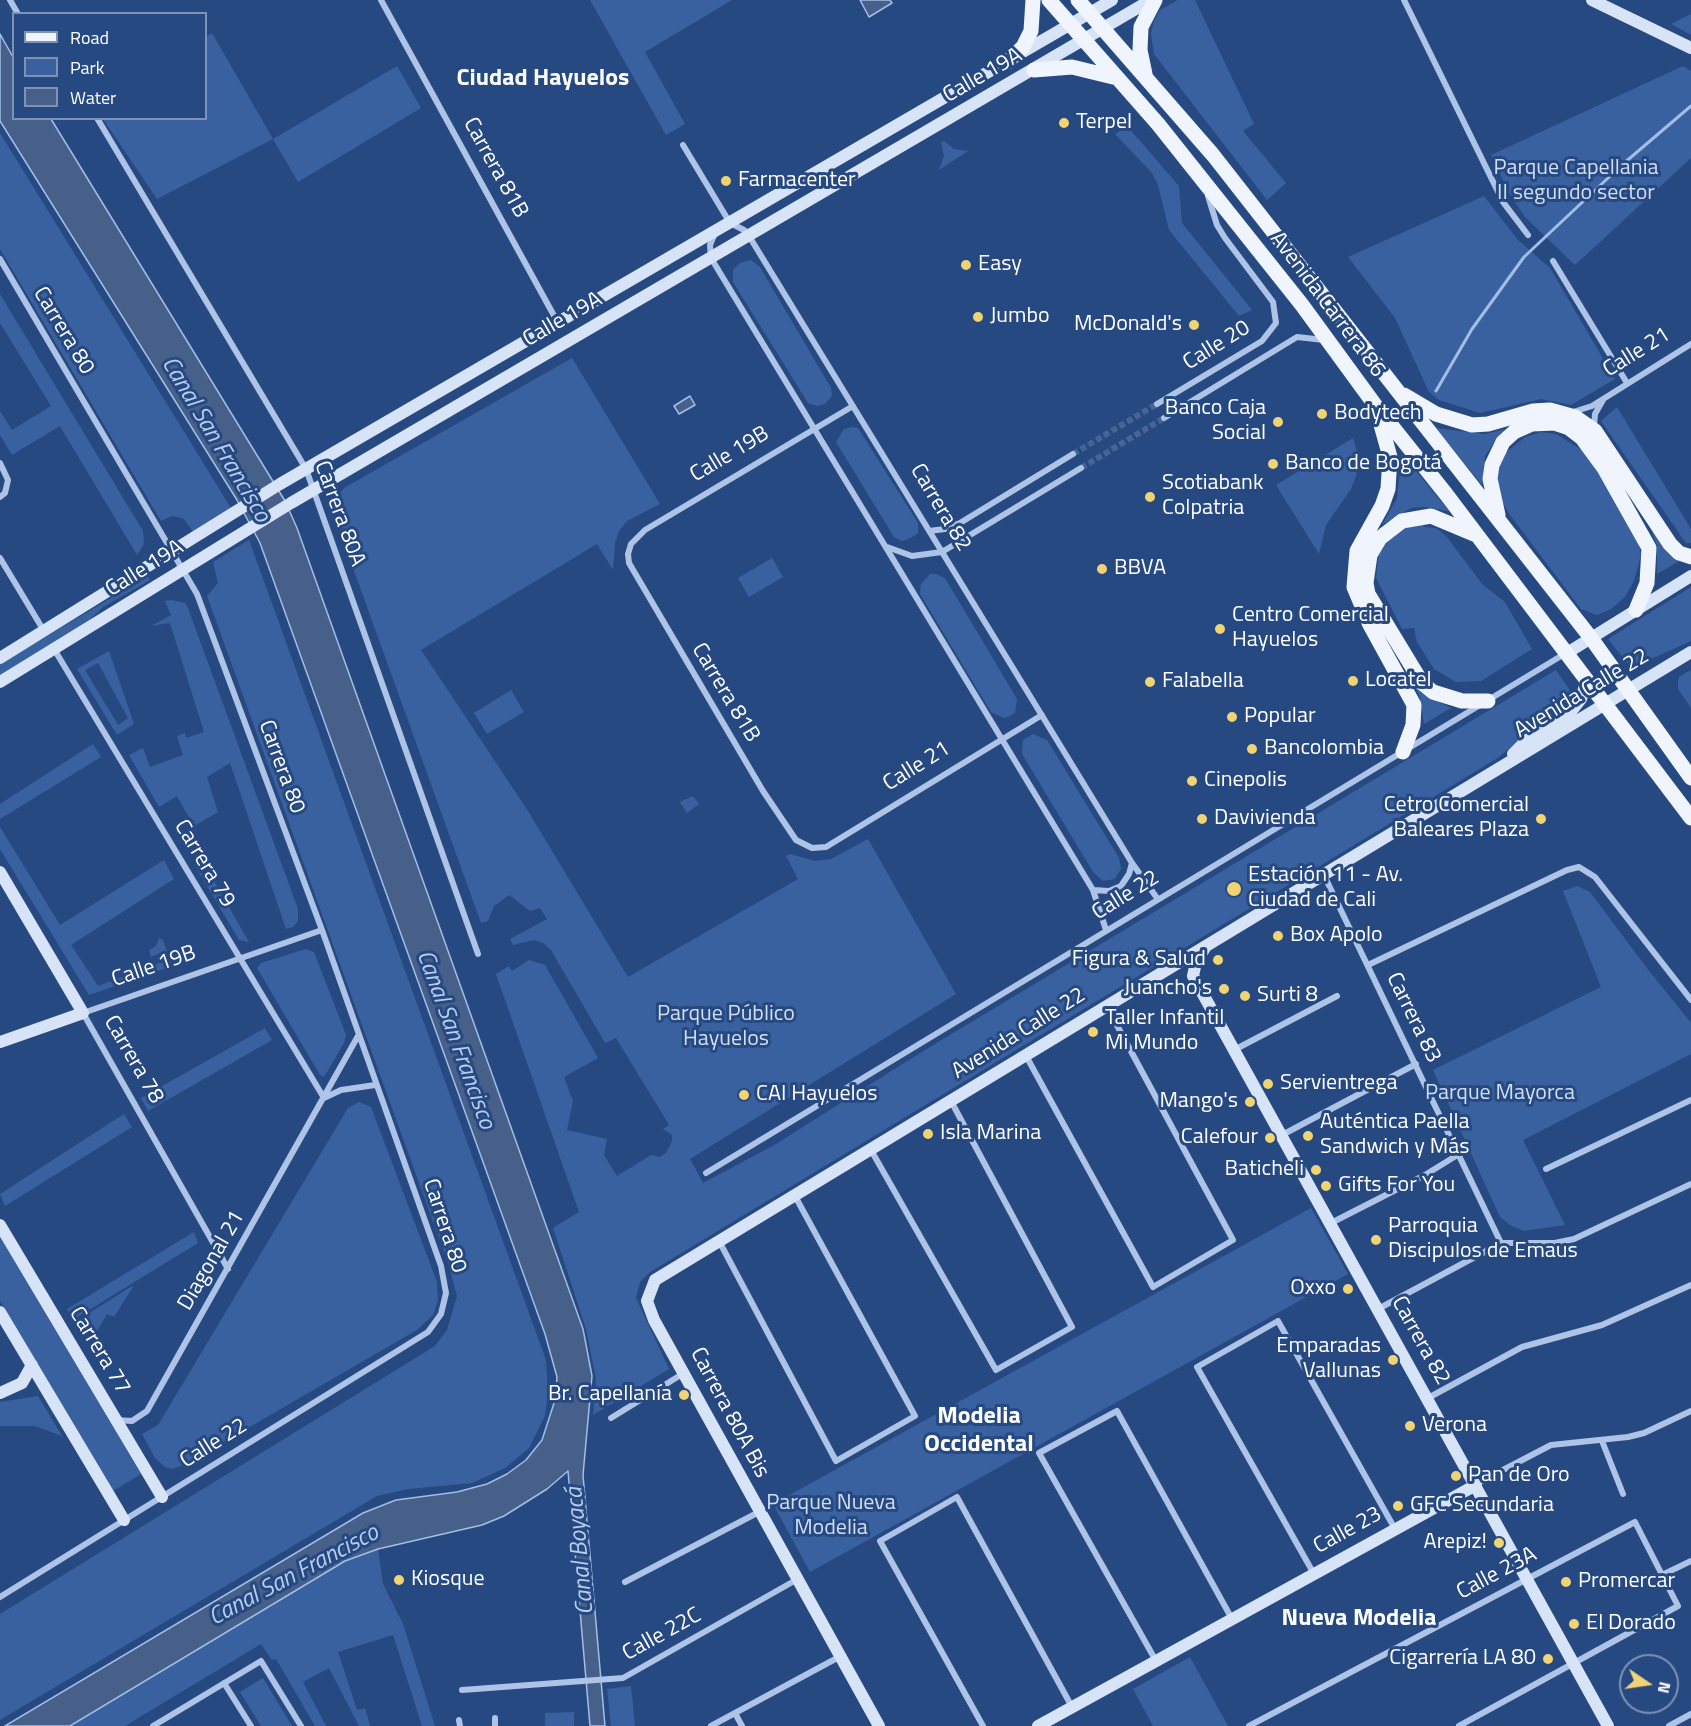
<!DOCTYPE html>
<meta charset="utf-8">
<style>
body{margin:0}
#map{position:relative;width:1691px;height:1726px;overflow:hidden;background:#264982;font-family:"Titillium Web",sans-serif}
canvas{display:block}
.legend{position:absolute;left:12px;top:12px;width:195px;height:108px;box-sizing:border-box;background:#264982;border:2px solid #7d92b4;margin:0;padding:8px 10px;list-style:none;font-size:18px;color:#fff}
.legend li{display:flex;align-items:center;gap:12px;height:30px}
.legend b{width:30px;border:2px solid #7d92b4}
.north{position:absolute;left:1619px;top:1654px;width:60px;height:60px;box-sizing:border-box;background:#264982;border:2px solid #7d92b4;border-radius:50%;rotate:103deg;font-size:16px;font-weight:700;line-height:24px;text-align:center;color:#fff}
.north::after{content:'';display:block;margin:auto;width:21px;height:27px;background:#f0d373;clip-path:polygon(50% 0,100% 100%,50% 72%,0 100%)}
</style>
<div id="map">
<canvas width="1691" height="1726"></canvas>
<ul class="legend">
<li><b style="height:8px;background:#eff4fd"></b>Road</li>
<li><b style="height:16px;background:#3a619f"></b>Park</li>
<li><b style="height:16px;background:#476089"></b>Water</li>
</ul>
<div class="north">N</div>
</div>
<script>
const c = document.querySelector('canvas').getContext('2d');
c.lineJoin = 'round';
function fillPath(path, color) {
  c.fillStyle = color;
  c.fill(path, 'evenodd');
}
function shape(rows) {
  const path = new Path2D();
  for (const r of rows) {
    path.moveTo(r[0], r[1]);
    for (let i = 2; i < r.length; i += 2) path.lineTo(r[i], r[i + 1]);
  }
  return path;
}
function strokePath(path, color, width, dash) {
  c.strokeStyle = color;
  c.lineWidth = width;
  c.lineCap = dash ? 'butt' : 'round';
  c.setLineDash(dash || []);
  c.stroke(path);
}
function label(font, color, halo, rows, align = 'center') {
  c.font = font + ' "Titillium Web",sans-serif';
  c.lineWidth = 6;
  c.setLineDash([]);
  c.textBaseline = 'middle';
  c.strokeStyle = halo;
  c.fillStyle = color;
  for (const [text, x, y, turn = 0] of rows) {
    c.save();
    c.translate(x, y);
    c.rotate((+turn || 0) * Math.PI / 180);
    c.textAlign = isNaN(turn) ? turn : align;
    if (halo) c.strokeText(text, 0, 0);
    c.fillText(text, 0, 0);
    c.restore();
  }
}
const green = shape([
 [590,0,732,0,645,52,685,124,666,135],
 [1178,0,1195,0,1254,124,1243,131,1286,183,1267,200,1154,54,1151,34,1154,21,1160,10],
 [1691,14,1691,35,1671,24],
 [212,33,273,139,397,66,421,108,298,182,273,139,157,199,103,119,206,118,206,37],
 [1683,66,1691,71,1691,158,1575,265,1525,217,1509,193,1491,155],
 [1127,126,1179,186,1182,223,1252,310,1239,316,1169,230,1158,185,1152,173,1115,134],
 [0,133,231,508,193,532,184,519,178,517,172,516,161,521,0,249],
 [944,141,954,149,968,151,939,170,944,156,941,143],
 [1484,196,1518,240,1550,268,1615,379,1571,405,1541,399,1480,413,1439,400,1429,392,1395,318,1348,257],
 [751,260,760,267,831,388,832,396,825,404,817,406,808,403,733,282,733,270,740,263],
 [0,294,143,531,144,544,137,555,60,426,12,455,0,435,0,411,12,430,51,406,0,323],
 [572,358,660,504,627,521,619,531,615,543,613,570,597,544,421,650,528,811,628,977,798,879,786,856,790,854,815,861,831,859,868,839,956,994,690,1159,703,1183,776,1144,915,1056,1556,670,1571,692,1554,714,1496,759,650,1272,640,1282,636,1298,669,1369,593,1415,596,1379,586,1329,553,1228,579,1212,496,974,509,966,512,971,529,960,545,965,598,1058,564,1077,573,1101,567,1130,607,1139,604,1155,617,1176,651,1155,660,1157,666,1153,672,1141,672,1135,663,1129,669,1125,616,1038,605,1043,551,950,543,943,534,940,513,945,510,939,547,919,540,908,530,911,509,895,494,906,488,921,481,923,339,529,336,498,344,488],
 [1617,407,1691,529,1691,543,1686,543,1601,421],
 [852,427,858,428,918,523,918,533,911,538,902,541,894,537,836,442,844,429],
 [1436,428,1485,434,1505,429,1498,436,1485,456,1482,485],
 [1541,432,1556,434,1585,452,1637,536,1641,554,1634,581,1625,597,1611,609,1597,615,1581,609,1510,515,1500,498,1496,483,1497,468,1502,456,1525,437],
 [1353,438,1358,455,1356,476,1351,489,1326,525,1319,554,1276,485],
 [1402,454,1449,511,1424,507,1411,508,1382,525,1397,498],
 [1420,519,1424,527,1436,528,1446,536,1483,585,1505,602,1532,649,1481,681,1456,682,1434,669,1417,642,1414,628,1402,629,1376,578,1379,551,1394,530],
 [1652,532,1681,560,1657,574,1657,545],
 [249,540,546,1360,548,1394,545,1416,529,1448,505,1468,472,1483,408,1489,377,1496,0,1720,0,1614,435,1346,447,1330,457,1296,448,1263,207,596,218,583,213,562],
 [772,558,783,577,749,597,738,578],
 [930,574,936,574,945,578,1017,699,1015,713,1010,716,1004,718,991,712,920,594,921,584],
 [148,576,150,580,103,607,80,629,0,677,0,664],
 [1691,587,1691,641,1631,668,1608,639],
 [172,600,185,603,188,608,298,909,298,921,293,927,286,929,230,763,207,777,218,812,194,826,177,796,159,807,129,755,143,748,150,767,183,755,177,736,185,733,186,738,204,732,170,623,151,626,171,615,165,601],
 [109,651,134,724,117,735,77,669],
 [98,663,128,718,118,725,85,670],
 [1691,670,1691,708,1678,689,1678,681,1679,677],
 [1414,685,1425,695,1451,708,1424,724,1420,698],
 [511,690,524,712,487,734,474,713],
 [1033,734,1047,740,1119,858,1121,869,1115,879,1103,881,1093,872,1022,754,1023,740],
 [93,744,101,757,0,819,0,804],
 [693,796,699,804,687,813,680,802],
 [0,827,60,925,164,860,174,879,71,945,98,986,176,957,184,962,89,995,0,849],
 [202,860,249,942,239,940,194,864],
 [1577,886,1590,892,1646,967,1691,1023,1691,1054,1523,1140,1565,1225,1524,1231,1510,1225,1500,1217,1433,1070,1601,987,1563,891],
 [159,938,163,940,168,954,160,953,151,957,149,950,156,946],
 [306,949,314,952,346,1035,344,1043,324,1077,320,1075,257,968,261,963],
 [265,1028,272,1040,148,1111,141,1098],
 [359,1102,371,1107,437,1282,438,1300,433,1315,417,1330,184,1465,172,1469,165,1467,155,1458,142,1434,158,1425,348,1108],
 [124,1114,132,1127,5,1206,0,1194],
 [1311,1208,1348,1274,810,1572,773,1504],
 [194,1232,198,1243,74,1319,67,1309],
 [0,1237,141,1474,113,1491,0,1301],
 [134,1285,114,1317,107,1314,92,1340,104,1347,99,1357,78,1320],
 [38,1396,62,1436,35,1426,0,1426,0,1402],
 [378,1549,383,1584,403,1624,435,1726,422,1726,393,1635,338,1652,357,1710,365,1708,370,1726,359,1726,329,1668,303,1682,326,1726,315,1726,276,1659,272,1660,261,1644,125,1726,70,1726,345,1561],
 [1190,1657,1228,1726,1153,1726,1133,1689],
 [263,1678,292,1726,261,1726,240,1692],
 [631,1686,635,1726,611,1726,607,1689],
 [574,1712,574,1726,545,1726,545,1713]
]);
const water = shape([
 [860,0,890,0,892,3,869,17,860,0],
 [0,34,13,57,14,118,51,119,285,501,297,528,583,1329,592,1376,583,1475,605,1726,590,1726,568,1471,547,1489,504,1516,482,1525,378,1549,345,1561,70,1726,5,1726,363,1513,396,1500,457,1492,487,1484,507,1474,526,1460,542,1440,555,1400,557,1377,545,1334,260,543,237,500,0,121,0,34],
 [690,396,695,405,679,414,674,406,690,396]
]);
const stream = shape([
 [1436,391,1472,329,1524,257,1623,164,1691,106]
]);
const streetTunnel = shape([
 [1073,454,1157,404],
 [1081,468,1164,418]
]);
const street = shape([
 [10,0,18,14],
 [381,0,558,323],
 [1404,0,1503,202,1528,235],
 [97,118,306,469,478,954],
 [683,145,730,223,744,230,749,236,1132,863,1157,898],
 [715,233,710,245,711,258,1093,890,1106,930],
 [0,259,197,594,322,930,441,1266,446,1293,441,1314,428,1332,0,1597],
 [1553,261,1627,383],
 [1157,404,1262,341,1276,323,1273,302,1225,238,1217,225,1208,196],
 [853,406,645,530,631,544,628,554,629,563,763,791,796,840,812,848,826,847,1042,715],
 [1573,412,1592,406,1691,344],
 [1164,418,1297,337,1324,340],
 [1594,427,1595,414,1603,400],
 [0,463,8,480,5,493,0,497],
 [929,531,945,529,960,523,1073,454],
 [887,547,912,556,942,552,1081,468],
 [0,558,44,631],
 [54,649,324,1098],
 [1323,873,1501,1243],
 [1093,890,1109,891,1121,886,1129,874,1132,863],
 [1368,965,1567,870,1579,867,1595,877,1691,1000],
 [1234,1050,1337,996],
 [1025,1054,1153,1287,1233,1240,1106,1005],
 [324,1098,341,1090,375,1085],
 [1282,1135,1416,1064],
 [871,1150,996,1370,1072,1327,951,1101],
 [1546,1169,1691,1100],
 [706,1173,1566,653],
 [1331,1223,1425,1175,1459,1154],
 [719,1241,836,1461,915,1416,795,1196],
 [228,1269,83,1013,322,930],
 [1378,1309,1501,1243,1555,1243,1574,1239,1691,1184],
 [1428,1398,1522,1347,1602,1325,1691,1285],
 [611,1418,684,1373],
 [116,1420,132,1421,147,1411,358,1036],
 [1602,1441,1623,1494],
 [1476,1484,1551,1445,1628,1437,1644,1433,1691,1411],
 [1314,1574,1197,1367,1278,1321,1395,1529],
 [1662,1575,1691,1561],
 [625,1582,759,1512],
 [1156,1661,1039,1453,1117,1411,1232,1619],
 [224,1683,251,1726],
 [462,1690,623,1678,796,1580],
 [735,1713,742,1726],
 [495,1718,495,1726],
 [459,1720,460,1726],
 [153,1726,261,1661,301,1726],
 [711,1726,839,1657],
 [983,1726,880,1541,957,1497,1072,1707],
 [1249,1726,1635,1522,1678,1606,1459,1726],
 [1669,1726,1691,1714]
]);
const secondary = shape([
 [1592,0,1691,48],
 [1567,653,1691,576],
 [0,658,280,484,1112,0],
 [0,682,291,503,1151,0],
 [1513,754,1527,740,1569,714,1581,699,1587,679],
 [0,872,83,1013,0,1042],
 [1206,946,1196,962,1193,976,1608,1726],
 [0,1225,162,1497],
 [0,1312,124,1520],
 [0,1393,22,1383,32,1365],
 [879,1726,654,1320,647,1301,655,1280,1691,652],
 [1038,1726,1476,1485]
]);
const primary = shape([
 [1049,0,1158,124,1302,305,1375,405,1446,494,1691,818],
 [1078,0,1213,155,1591,638,1691,778],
 [1006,63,1023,47,1031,31,1033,0],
 [1034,70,1072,67,1113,77],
 [1145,74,1140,50,1141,27,1155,0],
 [1404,395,1436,414,1472,425,1488,424,1533,411,1550,410,1575,417,1595,431,1670,544,1679,553,1691,557],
 [1378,414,1390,457,1388,489,1382,506,1357,551,1354,587,1370,625,1414,705,1413,725,1403,752],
 [1498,515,1490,479,1492,465,1503,442,1514,432,1532,424,1554,423,1569,428,1582,438,1604,468,1649,548,1647,583,1636,610],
 [1474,534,1431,516,1402,521,1380,538,1370,555,1366,583,1368,594,1422,683,1433,692,1462,701,1488,701]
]);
const markers = [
 [1064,123,6,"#f0d373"],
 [726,181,6,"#f0d373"],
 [966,265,6,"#f0d373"],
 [978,317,6,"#f0d373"],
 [1194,325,6,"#f0d373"],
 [1322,414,6,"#f0d373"],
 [1278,422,6,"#f0d373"],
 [1273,464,6,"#f0d373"],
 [1150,497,6,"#f0d373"],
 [1102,569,6,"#f0d373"],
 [1220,629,6,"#f0d373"],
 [1353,681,6,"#f0d373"],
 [1150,682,6,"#f0d373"],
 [1232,717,6,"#f0d373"],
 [1252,749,6,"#f0d373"],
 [1192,781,6,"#f0d373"],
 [1202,819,6,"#f0d373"],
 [1541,819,6,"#f0d373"],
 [1234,889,8,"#f0d373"],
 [1278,936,6,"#f0d373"],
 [1218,960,6,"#f0d373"],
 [1224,989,6,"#f0d373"],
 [1245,996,6,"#f0d373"],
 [1093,1032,6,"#f0d373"],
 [1268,1084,6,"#f0d373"],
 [744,1095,6,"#f0d373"],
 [1250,1102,6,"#f0d373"],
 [928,1134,6,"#f0d373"],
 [1308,1136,6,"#f0d373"],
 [1270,1138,6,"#f0d373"],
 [1316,1170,6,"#f0d373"],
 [1326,1186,6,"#f0d373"],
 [1376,1240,6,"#f0d373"],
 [1348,1289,6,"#f0d373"],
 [1393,1360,6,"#f0d373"],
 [684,1395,6,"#f0d373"],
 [1410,1426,6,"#f0d373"],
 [1456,1476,6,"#f0d373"],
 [1398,1506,6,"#f0d373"],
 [1499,1543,6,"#f0d373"],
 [399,1580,6,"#f0d373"],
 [1566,1582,6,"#f0d373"],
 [1574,1624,6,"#f0d373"],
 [1548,1659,6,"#f0d373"]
];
const streetNames = [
 ["Calle 19A",983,76,-30],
 ["Carrera 81B",495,168,61],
 ["Avenida Carrera 86",1327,305,53],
 ["Calle 19A",563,320,-30],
 ["Carrera 80",63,331,59],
 ["Calle 20",1217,346,-32],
 ["Calle 21",1637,353,-32],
 ["Calle 19B",730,455,-31],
 ["Carrera 82",940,508,59],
 ["Carrera 80A",339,514,70],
 ["Calle 19A",145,569,-32],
 ["Carrera 81B",725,693,59],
 ["Avenida Calle 22",1582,694,-31],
 ["Carrera 80",281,767,70],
 ["Calle 21",917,767,-32],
 ["Carrera 79",204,864,59],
 ["Calle 22",1126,896,-32],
 ["Calle 19B",154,967,-19],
 ["Carrera 83",1413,1018,64],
 ["Avenida Calle 22",1019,1034,-32],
 ["Carrera 78",133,1060,60],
 ["Carrera 80",444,1226,72],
 ["Diagonal 21",212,1261,-60],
 ["Carrera 82",1420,1341,61],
 ["Carrera 77",99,1351,59],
 ["Carrera 80A Bis",729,1413,62],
 ["Calle 22",214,1444,-32],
 ["Calle 23",1348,1531,-29],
 ["Calle 23A",1497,1574,-28],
 ["Calle 22C",662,1635,-29]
];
const poiNames = [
 ["Terpel",1076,123],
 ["Farmacenter",738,181],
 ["Easy",978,265],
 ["Jumbo",990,317],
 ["McDonald's",1182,325,"right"],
 ["Banco Caja",1266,409,"right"],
 ["Social",1266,434,"right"],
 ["Bodytech",1334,414],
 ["Banco de Bogotá",1285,464],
 ["Scotiabank",1162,484],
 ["Colpatria",1162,509],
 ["BBVA",1114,569],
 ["Centro Comercial",1232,616],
 ["Hayuelos",1232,641],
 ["Locatel",1365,681],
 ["Falabella",1162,682],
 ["Popular",1244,717],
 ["Bancolombia",1264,749],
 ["Cinepolis",1204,781],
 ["Cetro Comercial",1529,806,"right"],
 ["Baleares Plaza",1529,831,"right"],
 ["Davivienda",1214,819],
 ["Estación 11 - Av.",1248,876],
 ["Ciudad de Cali",1248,901],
 ["Box Apolo",1290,936],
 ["Figura & Salud",1206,960,"right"],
 ["Juancho's",1212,989,"right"],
 ["Surti 8",1257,996],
 ["Taller Infantil",1105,1019],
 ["Mi Mundo",1105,1044],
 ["Servientrega",1280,1084],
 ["CAI Hayuelos",756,1095],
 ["Mango's",1238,1102,"right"],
 ["Auténtica Paella",1320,1123],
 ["Sandwich y Más",1320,1148],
 ["Isla Marina",940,1134],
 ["Calefour",1258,1138,"right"],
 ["Baticheli",1304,1170,"right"],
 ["Gifts For You",1338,1186],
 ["Parroquia",1388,1227],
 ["Discipulos de Emaus",1388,1252],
 ["Oxxo",1336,1289,"right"],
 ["Emparadas",1381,1347,"right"],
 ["Vallunas",1381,1372,"right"],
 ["Br. Capellanía",672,1395,"right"],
 ["Verona",1422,1426],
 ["Pan de Oro",1468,1476],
 ["GFC Secundaria",1410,1506],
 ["Arepiz!",1487,1543,"right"],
 ["Kiosque",411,1580],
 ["Promercar",1578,1582],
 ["El Dorado",1586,1624],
 ["Cigarrería LA 80",1536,1659,"right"]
];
const parkNames = [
 ["Parque Capellania",1576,169],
 ["II segundo sector",1576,194],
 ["Parque Público",726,1015],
 ["Hayuelos",726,1040],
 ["Parque Mayorca",1500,1094],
 ["Parque Nueva",831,1504],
 ["Modelia",831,1529]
];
const neighbourhoodNames = [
 ["Ciudad Hayuelos",543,79],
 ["Modelia",979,1417],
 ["Occidental",979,1445],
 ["Nueva Modelia",1359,1619]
];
const waterNames = [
 ["Canal San Francisco",215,440,59],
 ["Canal San Francisco",455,1040,70],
 ["Canal Boyacá",581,1551,-95],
 ["Canal San Francisco",294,1576,-28]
];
fillPath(green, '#3a619f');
fillPath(water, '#476089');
strokePath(water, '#a2bee7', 1.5);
strokePath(stream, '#a2bee7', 3);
strokePath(streetTunnel, '#476495', 6, [6, 3]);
strokePath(street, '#aec4e7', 6);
strokePath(secondary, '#d7e3f6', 12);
strokePath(primary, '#eff4fd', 15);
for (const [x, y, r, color] of markers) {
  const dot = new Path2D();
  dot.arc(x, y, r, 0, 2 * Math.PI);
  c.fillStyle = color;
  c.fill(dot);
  strokePath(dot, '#264982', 2);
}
label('22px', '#fff', '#264982', streetNames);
label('22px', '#fff', '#264982', poiNames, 'left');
label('22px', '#d1dff5', '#264982', parkNames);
label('bold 24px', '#fff', '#264982', neighbourhoodNames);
label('italic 24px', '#b9ceee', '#264982', waterNames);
</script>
